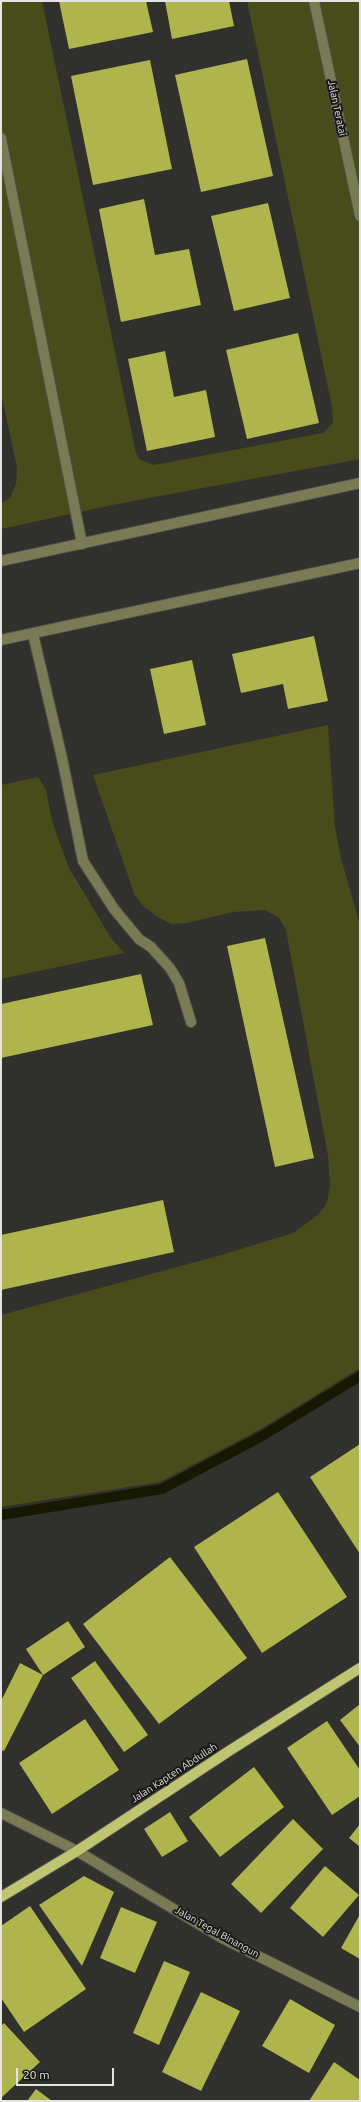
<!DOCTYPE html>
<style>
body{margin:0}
#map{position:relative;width:361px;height:2102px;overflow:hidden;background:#30302d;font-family:Ubuntu,sans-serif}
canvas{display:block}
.frame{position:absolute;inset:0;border:2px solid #e4e4e2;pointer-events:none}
.scale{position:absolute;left:16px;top:2068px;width:98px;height:18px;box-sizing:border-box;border:2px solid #e4e4e2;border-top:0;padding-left:5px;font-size:12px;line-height:14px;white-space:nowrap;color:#e4e4e2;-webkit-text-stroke:3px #181816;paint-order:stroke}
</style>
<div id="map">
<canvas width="361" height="2102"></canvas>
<div class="frame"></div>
<div class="scale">20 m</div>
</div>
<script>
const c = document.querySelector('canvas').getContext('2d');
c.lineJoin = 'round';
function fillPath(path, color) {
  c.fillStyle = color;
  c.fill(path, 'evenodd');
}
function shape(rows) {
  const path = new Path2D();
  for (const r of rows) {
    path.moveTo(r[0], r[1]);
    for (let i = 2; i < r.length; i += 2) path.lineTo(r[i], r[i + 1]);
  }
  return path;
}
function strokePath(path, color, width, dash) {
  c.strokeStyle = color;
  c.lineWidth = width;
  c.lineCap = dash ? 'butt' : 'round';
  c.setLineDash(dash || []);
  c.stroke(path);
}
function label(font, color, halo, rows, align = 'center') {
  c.font = font + ' Ubuntu,sans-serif';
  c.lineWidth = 4;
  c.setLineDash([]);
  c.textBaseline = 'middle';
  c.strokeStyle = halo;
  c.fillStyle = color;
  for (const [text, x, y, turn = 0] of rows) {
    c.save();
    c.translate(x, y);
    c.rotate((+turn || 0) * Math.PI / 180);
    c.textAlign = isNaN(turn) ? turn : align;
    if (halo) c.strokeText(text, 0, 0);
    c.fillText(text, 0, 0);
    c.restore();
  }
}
const green = shape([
 [1,1,42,1,136,453,139,459,154,465,323,433,333,423,332,407,247,1,360,1,360,459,117,504,1,529,1,503,10,498,16,484,17,468,1,393],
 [328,725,335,827,341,858,360,925,360,1368,259,1430,160,1482,1,1507,1,1315,221,1255,293,1233,318,1215,327,1203,330,1185,328,1156,286,930,279,918,265,910,233,912,187,923,171,924,158,917,144,907,135,896,93,775],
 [38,777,46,790,52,821,68,866,111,938,124,953,1,979,1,785]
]);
const stream = shape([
 [1,1515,162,1489,262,1436,360,1376]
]);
const building = shape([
 [59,1,146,1,153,32,69,49],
 [165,1,229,1,234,26,172,39],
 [247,59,273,176,201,192,175,75],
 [150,60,172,169,93,185,71,76],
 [144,199,155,255,189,249,201,305,121,322,99,209],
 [268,203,290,298,234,311,211,216],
 [298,333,319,423,247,439,226,350],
 [165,351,174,397,206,390,215,437,147,451,128,359],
 [314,636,328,701,288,709,283,684,241,693,232,654],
 [192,660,206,725,164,734,150,669],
 [265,938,314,1158,275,1167,227,946],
 [141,974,153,1025,1,1058,1,1004],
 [163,1200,174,1252,1,1290,1,1235],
 [360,1444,360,1554,310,1477],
 [278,1492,347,1597,262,1653,194,1547],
 [170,1557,247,1658,159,1724,83,1624],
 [68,1621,85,1647,43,1675,26,1649],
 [95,1661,148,1735,124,1752,71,1678],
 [20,1663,43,1675,4,1751,1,1750,1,1701],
 [360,1704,360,1747,340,1720],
 [85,1719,119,1770,52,1814,19,1763],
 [327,1721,360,1770,360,1796,332,1815,287,1748],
 [254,1767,284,1807,220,1857,189,1817],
 [170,1812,188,1841,162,1857,144,1829],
 [293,1819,323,1849,261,1913,231,1884],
 [360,1824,360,1847,349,1838],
 [325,1866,359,1895,323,1937,290,1908],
 [84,1876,114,1892,82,1966,39,1905],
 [30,1906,86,1989,24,2032,1,1998,1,1926],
 [121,1907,157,1922,135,1973,100,1958],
 [359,1916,360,1917,360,1959,341,1948],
 [164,1961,190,1972,159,2045,133,2033],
 [201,1992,240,2011,201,2091,162,2072],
 [290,1999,335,2025,309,2073,262,2046],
 [4,2023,40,2062,1,2098,1,2026],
 [334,2062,360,2080,360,2101,309,2101],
 [36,2089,52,2101,27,2101]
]);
const minor = shape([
 [314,1,360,216],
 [1,138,82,544],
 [1,561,360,483],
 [33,634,62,758,83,861,114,909,139,939,151,947,170,968,179,983,191,1022],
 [1,640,360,563],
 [1,1813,77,1851,222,1938,360,2007]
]);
const major = shape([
 [1,1897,77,1851,229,1751,360,1668]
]);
const streetNames = [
 ["Jalan Teratai",337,108,78],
 ["Jalan Kapten Abdullah",174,1773,-33],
 ["Jalan Tegal Binangun",217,1932,29]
];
fillPath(green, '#484b1a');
strokePath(stream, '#171800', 10);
fillPath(building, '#afb54c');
strokePath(minor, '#4d4d4a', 12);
strokePath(major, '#4d4d4a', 12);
strokePath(minor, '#787b53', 10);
strokePath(major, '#bfc570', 10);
label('10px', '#e4e4e2', '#181816', streetNames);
</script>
